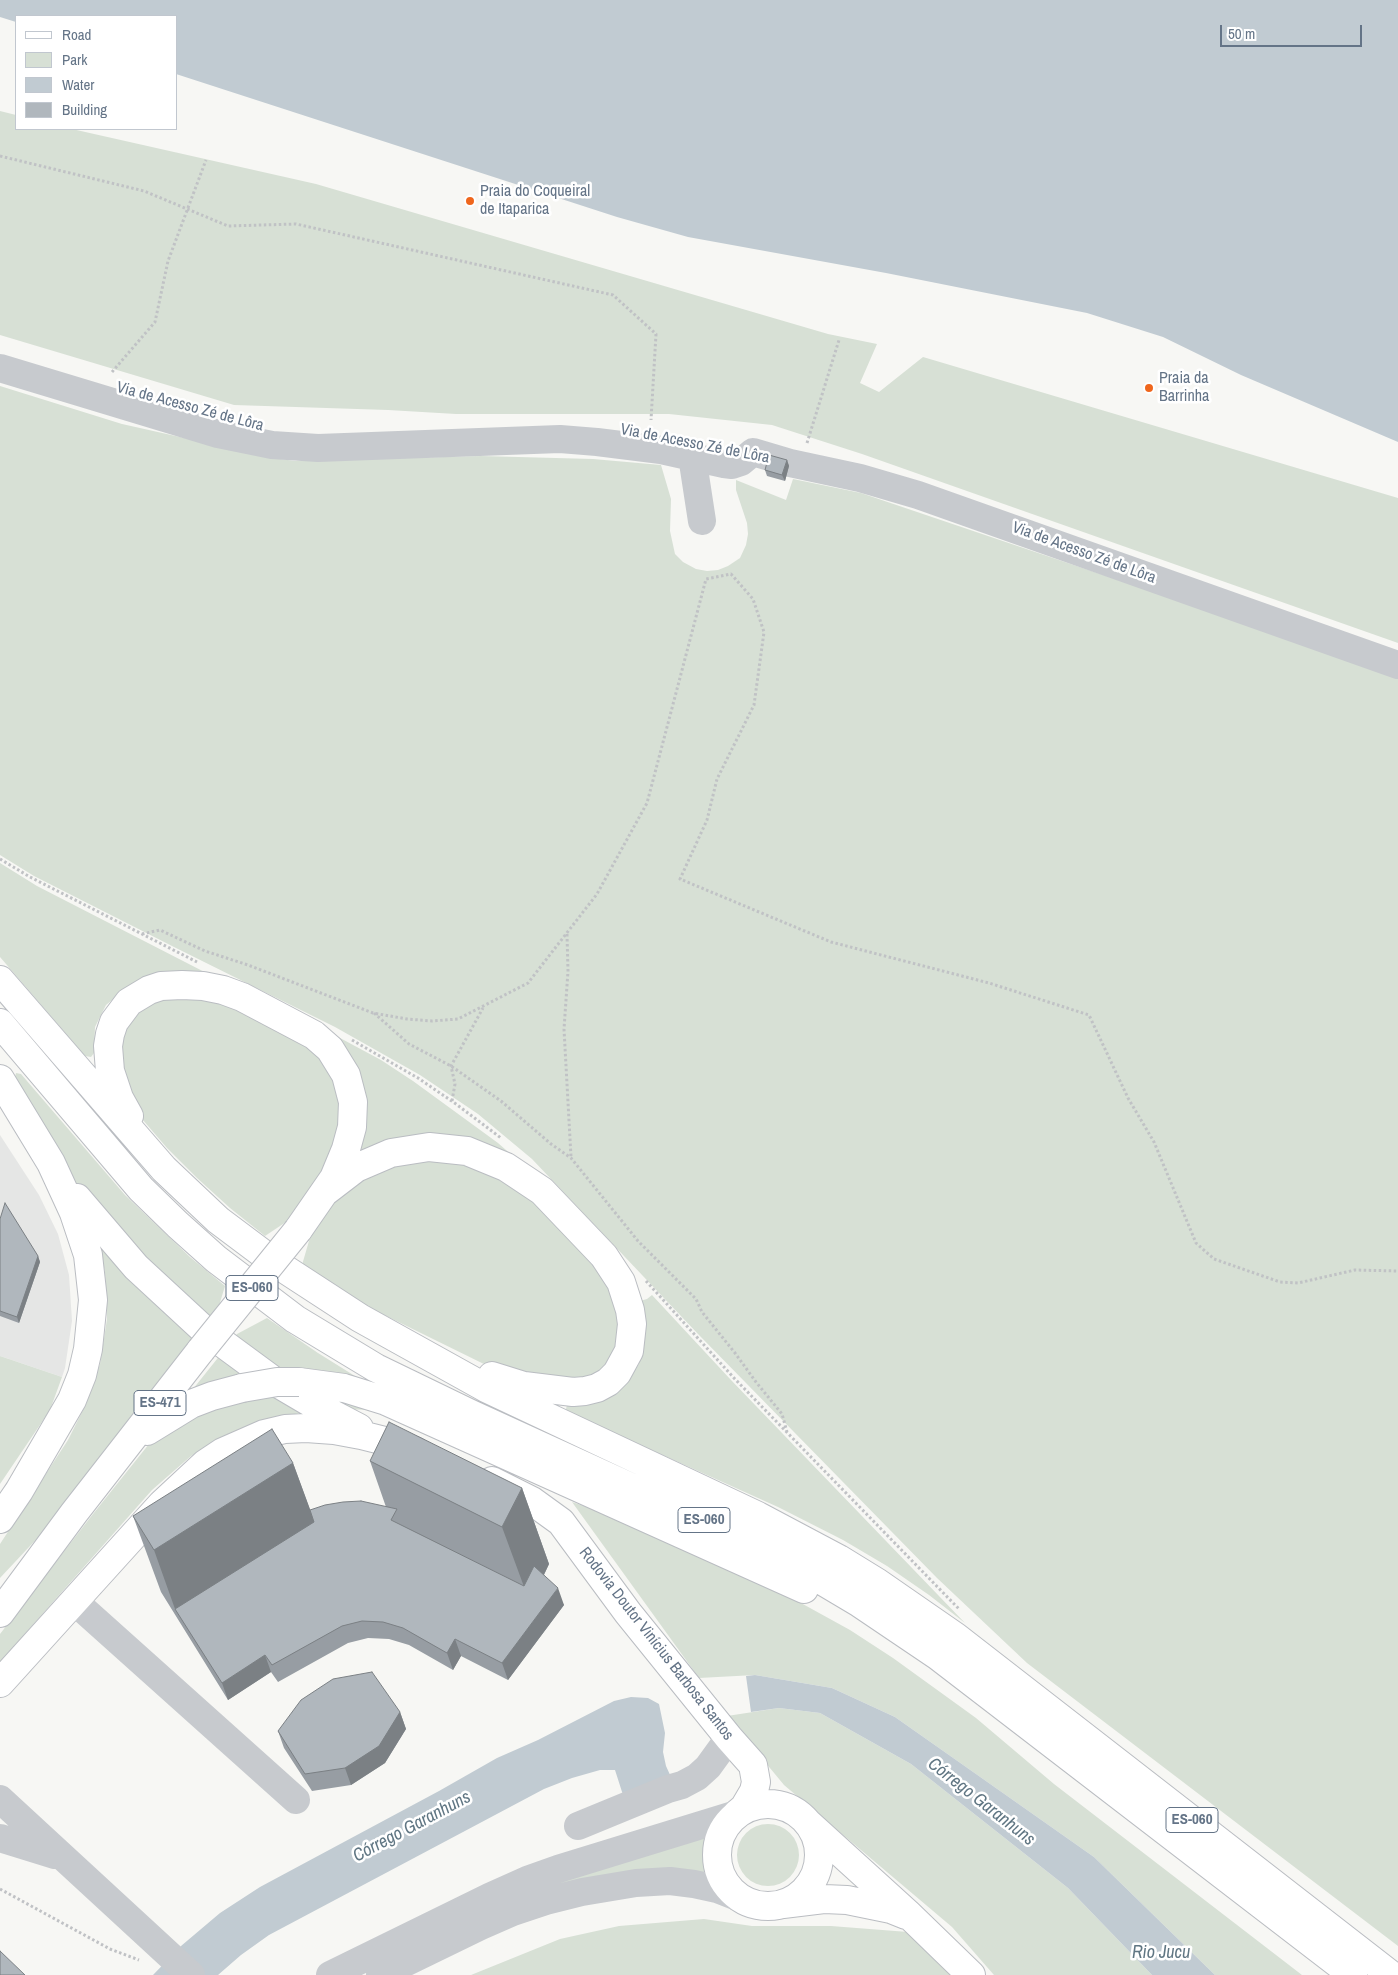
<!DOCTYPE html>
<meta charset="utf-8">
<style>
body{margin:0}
#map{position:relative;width:1398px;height:1975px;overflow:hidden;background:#f7f7f4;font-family:"Archivo Narrow",sans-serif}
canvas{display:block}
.legend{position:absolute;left:15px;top:15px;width:162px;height:115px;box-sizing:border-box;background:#fff;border:1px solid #c1c7cf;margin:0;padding:6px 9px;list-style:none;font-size:15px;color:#647487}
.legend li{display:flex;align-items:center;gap:10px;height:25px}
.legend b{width:25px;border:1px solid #c1c7cf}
.scale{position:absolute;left:1220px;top:25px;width:142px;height:22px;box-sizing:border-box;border:2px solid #647487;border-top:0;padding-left:6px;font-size:15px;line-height:18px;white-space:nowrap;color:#647487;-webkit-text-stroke:4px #fff;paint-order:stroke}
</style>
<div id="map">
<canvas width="1398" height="1975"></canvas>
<ul class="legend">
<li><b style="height:6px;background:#fff"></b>Road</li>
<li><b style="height:14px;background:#d7e0d5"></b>Park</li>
<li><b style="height:14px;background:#c1cbd2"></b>Water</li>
<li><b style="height:14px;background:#b0b7bd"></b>Building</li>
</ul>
<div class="scale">50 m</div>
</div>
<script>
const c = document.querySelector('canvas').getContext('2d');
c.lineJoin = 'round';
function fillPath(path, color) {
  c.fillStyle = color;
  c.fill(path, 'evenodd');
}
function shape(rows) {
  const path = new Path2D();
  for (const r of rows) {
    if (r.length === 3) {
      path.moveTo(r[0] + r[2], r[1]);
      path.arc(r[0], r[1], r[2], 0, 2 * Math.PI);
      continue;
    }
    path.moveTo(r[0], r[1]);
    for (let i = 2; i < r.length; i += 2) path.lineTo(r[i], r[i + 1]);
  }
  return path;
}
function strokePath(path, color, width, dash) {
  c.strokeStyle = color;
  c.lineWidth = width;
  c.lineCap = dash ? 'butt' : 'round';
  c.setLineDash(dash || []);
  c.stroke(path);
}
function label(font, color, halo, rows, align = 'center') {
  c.font = font + ' "Archivo Narrow",sans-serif';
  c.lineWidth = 5;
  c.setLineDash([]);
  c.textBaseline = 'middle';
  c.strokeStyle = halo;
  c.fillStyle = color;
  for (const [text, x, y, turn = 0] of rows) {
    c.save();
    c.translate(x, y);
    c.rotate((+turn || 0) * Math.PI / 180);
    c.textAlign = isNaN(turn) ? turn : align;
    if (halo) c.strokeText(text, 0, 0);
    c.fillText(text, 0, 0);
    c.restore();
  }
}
const built = shape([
 [0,1135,39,1195,58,1234,69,1275,72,1321,65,1368,62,1377,0,1356]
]);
const green = shape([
 [0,111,16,115,16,129,72,129,316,184,828,334,877,344,860,383,879,392,923,357,1398,498,1398,643,862,454,772,425,669,414,456,414,388,410,234,405,0,335],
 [0,386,122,424,274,458,295,461,481,456,593,459,661,465,671,499,670,531,675,554,683,562,696,569,707,571,718,570,728,566,740,558,746,545,748,534,747,523,736,490,736,480,786,500,793,479,861,493,1248,624,1398,677,1398,1946,1027,1663,937,1578,698,1334,532,1159,478,1114,420,1075,335,1027,174,947,34,876,0,855],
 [0,863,37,886,222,981,128,987,106,1005,95,1027,94,1053,91,1057,85,1056,0,957],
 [203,993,317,1047,345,1104,332,1159,289,1220,265,1236,230,1208,197,1178,167,1148,130,1105,118,1040,147,999],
 [314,1024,381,1060,413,1081,498,1143,538,1178,530,1171,362,1151],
 [16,1073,21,1074,125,1195,190,1257,225,1286,215,1319,44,1531,0,1578,0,1544,68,1440,86,1404,100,1364,107,1319,105,1273,100,1246,15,1077],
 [442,1157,513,1180,602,1267,623,1328,608,1368,582,1381,494,1369,370,1308,302,1265,311,1234,334,1199,384,1166],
 [652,1295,731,1380,965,1623,929,1595,887,1566,843,1540,778,1507,567,1412,566,1409,567,1405,622,1386,631,1376,639,1364,642,1351,640,1301,647,1299],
 [267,1318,318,1353,363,1381,382,1410,331,1409,282,1416,213,1442,191,1456,152,1490,0,1662,0,1634,93,1514,237,1334],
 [0,1356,62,1377,50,1410,0,1484],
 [572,1502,620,1518,761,1581,850,1630,893,1658,976,1718,1054,1784,1302,1975,1215,1975,1094,1857,895,1717,832,1688,755,1675,699,1678],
 [779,1708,820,1713,911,1764,1068,1888,1152,1975,994,1975,952,1927,784,1785,727,1716],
 [768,1855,31],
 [710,1833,708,1877,683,1873,524,1893],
 [704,1919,752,1926,831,1926,908,1932,952,1975,471,1975,560,1939,619,1926]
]);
const water = shape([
 [0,0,1398,0,1398,442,1241,375,1163,337,1087,313,886,273,688,237,617,217,176,74,176,16,16,16,16,22,0,17],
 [755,1675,832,1688,895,1717,1094,1857,1215,1975,1152,1975,1068,1888,911,1764,820,1713,779,1708,751,1712,746,1676],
 [631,1697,648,1698,659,1704,665,1733,663,1752,666,1766,671,1777,623,1795,615,1770,600,1770,572,1778,544,1789,269,1935,241,1955,218,1975,153,1975,181,1946,220,1913,260,1887,439,1791,497,1758,538,1740,614,1701]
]);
const path = shape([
 [0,156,144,191,228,226,296,224,613,295,656,334,651,420],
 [112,372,155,322,168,261,206,160],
 [807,443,839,340],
 [0,859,30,877,197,962],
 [142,934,160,930,205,951,248,965,373,1013,407,1019,432,1021,458,1019,528,983,597,894,647,803,706,579,731,574,753,599,764,632,754,705,717,779,707,820,680,879,831,942,989,983,1089,1015,1128,1098,1154,1142,1196,1243,1214,1259,1280,1282,1298,1283,1355,1270,1398,1271],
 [567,934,568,971,564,1029,571,1157],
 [374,1013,409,1044,451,1066,501,1101,551,1144,571,1158,638,1241,696,1299,702,1312,735,1353,756,1382,782,1414,787,1432],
 [352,1040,418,1078,456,1104,501,1138],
 [452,1101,455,1084,451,1066,483,1008],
 [646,1281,734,1378,959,1609],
 [0,1889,110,1949,139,1960]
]);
const minor = shape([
 [0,368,218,434,272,445,318,448,560,439,597,442,661,450,724,464,732,465,741,462,753,452,790,463,860,478,918,495,1398,665],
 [692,456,702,521],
 [75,1602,296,1800],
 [0,1799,191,1975],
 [578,1826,668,1789,682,1785,697,1777,708,1767,729,1738],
 [0,1838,55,1855],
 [330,1975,489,1897,527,1880,558,1869,737,1814],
 [380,1975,481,1926,513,1912,546,1901,582,1892,636,1883,670,1881,694,1884,717,1889,740,1898]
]);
const major = shape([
 [0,980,164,1169,218,1220,274,1262,360,1318,486,1388,758,1516,839,1559,878,1583,956,1637,1391,1975],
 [0,1023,141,1189,178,1225,216,1259,295,1319,376,1368,471,1414,744,1539,821,1580,858,1602,938,1656,1353,1975],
 [0,1079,51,1163,74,1213,88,1255,93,1300,88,1349,82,1375,72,1400,19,1491,0,1519],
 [129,1116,119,1098,110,1071,108,1046,110,1034,114,1022,129,1002,149,990,161,986,182,985,203,986,223,990,242,997,314,1035,330,1049,346,1075,353,1102,352,1127,346,1149,334,1178,298,1230],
 [326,1191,356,1168,391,1153,429,1147,467,1151,506,1167,542,1191,604,1256,621,1282,630,1310,632,1324,629,1351,617,1373,608,1382,597,1388,585,1391,573,1392,524,1386,492,1376],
 [77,1198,136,1267,202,1328,274,1381,313,1404,359,1428],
 [299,1382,344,1388,386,1401,804,1589],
 [147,1431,191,1404,212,1396,242,1388],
 [492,1481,532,1501,561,1522,628,1613,729,1738,753,1765,756,1782,754,1791,744,1808,737,1814],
 [0,1613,74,1513,201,1350],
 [0,1683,162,1504,205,1464,223,1452,264,1434,285,1429,306,1428,334,1430,361,1435,393,1443,415,1451],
 [768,1855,51],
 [809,1824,907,1913,971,1975],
 [783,1904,824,1899,847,1900,891,1909,906,1915]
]);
const majorBridge = shape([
 [201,1350,298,1230],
 [242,1388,277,1382,299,1382]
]);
const wall = shape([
 [787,460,789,466,785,481,767,476,765,470],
 [0,1219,38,1256,40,1262,19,1323,0,1316],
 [370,1461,522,1488,549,1564,544,1575,564,1605,508,1680,461,1656,453,1670,409,1645,389,1639,368,1638,348,1643,278,1682,271,1672,228,1700,161,1592,133,1516,293,1463,310,1510,386,1507],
 [400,1712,406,1729,385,1763,351,1785,312,1791,284,1748,278,1731]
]);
const shadedWall = shape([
 [787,460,789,466,785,481,782,475],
 [38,1256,40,1262,19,1323,17,1317],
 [293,1463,321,1539,175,1609,154,1550],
 [522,1488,549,1564,530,1603,502,1527],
 [558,1588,564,1605,508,1680,502,1663],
 [455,1639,461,1656,453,1670,447,1653],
 [265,1655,271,1672,228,1700,222,1683],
 [400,1712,406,1729,385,1763,351,1785,345,1768]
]);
const building = shape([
 [769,455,787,460,782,475,765,470,769,455],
 [5,1203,38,1256,17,1317,0,1311,0,1219,5,1203],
 [389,1422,522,1488,502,1527,370,1461,389,1422],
 [272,1429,293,1463,154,1550,133,1516,272,1429],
 [361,1501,397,1509,391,1520,524,1586,534,1566,558,1588,502,1663,455,1639,447,1653,403,1628,383,1622,362,1621,342,1626,272,1665,265,1655,222,1683,175,1609,314,1522,310,1510,325,1505,343,1502,361,1501],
 [372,1672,400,1712,379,1746,345,1768,305,1774,278,1731,301,1700,333,1679,372,1672],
 [0,1951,25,1975,0,1975,0,1951]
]);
const markers = [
 [470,201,5,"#ef661c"],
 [1149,388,5,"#ef661c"]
];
const shields = [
 [252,1288,52],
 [160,1403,52],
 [704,1520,52],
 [1192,1820,52]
];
const shieldNames = [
 ["ES-060",252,1288],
 ["ES-471",160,1403],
 ["ES-060",704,1520],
 ["ES-060",1192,1820]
];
const poiNames = [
 ["Praia do Coqueiral",480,192],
 ["de Itaparica",480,210],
 ["Praia da",1159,379],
 ["Barrinha",1159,397]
];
const streetNames = [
 ["Via de Acesso Zé de Lôra",190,407,15],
 ["Via de Acesso Zé de Lôra",695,444,11],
 ["Via de Acesso Zé de Lôra",1084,553,20],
 ["Rodovia Doutor Vinícius Barbosa Santos",656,1644,52]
];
const waterNames = [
 ["Córrego Garanhuns",981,1802,38],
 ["Córrego Garanhuns",412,1827,-28],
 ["Rio Jucu",1161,1953]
];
fillPath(built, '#e5e6e5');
fillPath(green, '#d7e0d5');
fillPath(water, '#c1cbd2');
strokePath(major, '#babdc2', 30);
strokePath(path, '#c0c2c5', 3, [2.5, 2.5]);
strokePath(minor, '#c7cace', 28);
strokePath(major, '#fff', 28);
strokePath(majorBridge, '#babdc2', 30, []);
strokePath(majorBridge, '#fff', 28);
fillPath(wall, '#979da3');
fillPath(shadedWall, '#7b8084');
fillPath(building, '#b0b7bd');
strokePath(building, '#7b8084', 1);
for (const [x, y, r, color] of markers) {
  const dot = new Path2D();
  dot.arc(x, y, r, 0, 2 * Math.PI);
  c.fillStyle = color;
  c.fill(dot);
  strokePath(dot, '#fff', 2);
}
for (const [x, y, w] of shields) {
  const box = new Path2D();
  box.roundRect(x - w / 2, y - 12.5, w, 25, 4);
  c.fillStyle = '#fff';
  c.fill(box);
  strokePath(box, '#647487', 1);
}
label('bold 15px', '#647487', null, shieldNames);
label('16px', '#647487', '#fff', poiNames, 'left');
label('16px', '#647487', '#fff', streetNames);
label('italic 18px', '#607683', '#fff', waterNames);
</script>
